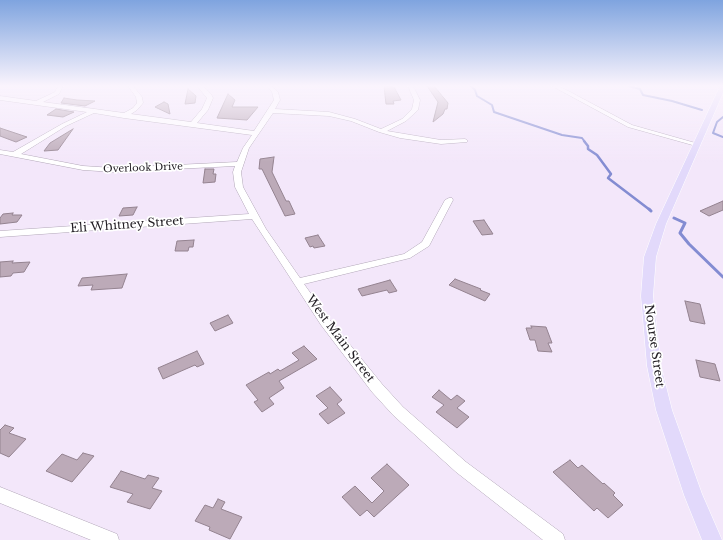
<!DOCTYPE html>
<style>
body{margin:0}
canvas{display:block;background:#f3e7fa}
</style>
<canvas width="723" height="540"></canvas>
<script>
const c = document.querySelector('canvas').getContext('2d');
c.lineJoin = 'round';
function shape(rows) {
  const path = new Path2D();
  for (const r of rows) {
    path.moveTo(r[0], r[1]);
    for (let i = 2; i < r.length; i += 2) path.lineTo(r[i], r[i + 1]);
  }
  return path;
}
function strokePath(path, color, width, dash) {
  c.strokeStyle = color;
  c.lineWidth = width;
  c.lineCap = dash ? 'butt' : 'round';
  c.setLineDash(dash || []);
  c.stroke(path);
}
function fillPath(path, color) {
  c.fillStyle = color;
  c.fill(path, 'evenodd');
}
function label(font, color, halo, rows, align = 'center') {
  c.font = font + ' "Libre Baskerville",serif';
  c.lineWidth = 3.5;
  c.setLineDash([]);
  c.textBaseline = 'middle';
  c.strokeStyle = halo;
  c.fillStyle = color;
  for (const [text, x, y, turn = 0] of rows) {
    c.save();
    c.translate(x, y);
    c.rotate((+turn || 0) * Math.PI / 180);
    c.textAlign = isNaN(turn) ? turn : align;
    if (halo) c.strokeText(text, 0, 0);
    c.fillText(text, 0, 0);
    c.restore();
  }
}
const streamFar2 = shape([
 [471,86,475,90,477,96,492,105,494,112,562,135,582,138,585,142],
 [629,86,640,89,643,95,672,101,702,110],
 [723,117,717,122,713,133,723,137]
]);
const streamFar1 = shape([
 [584,141,588,146,588,149,597,155,611,174,608,178,650,210]
]);
const stream = shape([
 [649,209,651,211],
 [674,218,685,223,680,233,689,244,723,277]
]);
const building = shape([
 [384,86,394,87,401,100,393,101,394,104,386,104,384,86],
 [427,86,434,86,448,103,447,109,445,109,443,114,433,122,438,102,427,86],
 [188,89,196,96,195,103,185,104,188,89],
 [228,94,235,100,232,107,258,107,247,120,217,118,228,94],
 [64,98,77,100,95,101,85,106,61,103,64,98],
 [164,102,168,104,170,114,155,107,164,102],
 [56,109,74,112,63,117,47,115,56,109],
 [0,128,27,137,16,142,0,136,0,128],
 [73,129,58,150,44,151,50,143,73,129],
 [274,157,272,172,286,201,289,201,295,214,285,216,262,169,259,169,260,159,274,157],
 [205,169,214,169,213,174,216,174,215,182,203,183,205,169],
 [723,201,723,210,709,216,700,211,723,201],
 [137,207,133,215,119,216,123,208,137,207],
 [13,213,12,215,22,215,17,222,0,224,0,218,3,214,13,213],
 [484,220,493,234,482,235,473,221,484,220],
 [318,235,325,246,314,248,313,246,310,247,305,238,318,235],
 [194,240,193,247,189,247,188,251,175,251,177,241,194,240],
 [13,261,12,263,30,262,24,272,13,273,11,276,0,277,0,262,13,261],
 [127,274,122,288,91,290,93,285,78,286,82,278,127,274],
 [455,279,481,289,480,290,490,294,485,301,449,285,455,279],
 [390,280,397,291,389,293,387,290,362,296,358,289,390,280],
 [685,301,700,304,705,324,690,321,685,301],
 [228,315,233,323,215,331,210,323,228,315],
 [531,326,546,327,552,343,548,343,552,352,538,351,535,340,530,340,526,328,532,328,531,326],
 [304,346,317,359,279,381,284,388,269,398,274,404,262,412,254,402,258,400,246,385,269,372,270,374,278,369,280,371,299,360,292,353,304,346],
 [197,351,204,364,197,367,195,365,163,379,158,368,197,351],
 [696,360,715,364,720,381,700,377,696,360],
 [330,387,342,400,337,404,345,413,328,424,319,414,328,408,316,396,330,387],
 [439,390,451,400,457,395,465,401,457,408,469,417,457,428,436,412,444,405,432,397,439,390],
 [5,425,14,428,9,433,26,439,9,457,0,453,0,430,5,425],
 [83,453,94,456,72,482,46,471,62,454,77,460,83,453],
 [570,460,578,468,582,465,603,484,604,483,615,493,613,495,623,505,608,518,597,508,594,511,553,472,570,460],
 [387,464,409,485,374,517,367,510,360,516,342,497,355,486,372,503,384,491,371,478,387,464],
 [121,471,145,479,148,475,159,478,152,488,162,491,150,509,127,502,133,494,110,487,121,471],
 [218,499,225,502,221,509,242,517,230,539,209,530,210,527,195,521,205,505,213,508,218,499]
]);
const minor = shape([
 [58,86,63,86,59,94,43,102,124,113,133,108,137,103,136,97,128,86,133,86,142,97,143,103,137,110,131,114,191,122,202,109,207,98,197,86,203,86,211,94,213,98,208,110,197,123,254,131,274,100,272,92,267,86,272,86,278,92,280,100,275,109,329,112,355,119,381,129,402,119,412,109,414,100,408,86,413,86,420,100,418,110,406,121,387,131,441,140,465,139,467,140,467,142,441,144,400,138,379,132,351,121,329,116,273,113,249,148,241,172,243,187,266,229,300,278,404,254,422,242,445,200,449,198,452,198,453,200,429,246,410,258,304,284,329,319,382,384,403,407,466,462,563,534,565,540,543,540,456,472,393,415,372,392,321,325,252,219,0,237,0,231,249,214,235,187,233,172,235,166,114,172,83,170,0,154,0,150,13,152,62,124,87,112,0,100,0,96,36,101,55,92,58,86],
 [94,113,124,118,252,135,243,148,237,162,114,168,83,166,21,154,66,126,94,113],
 [552,86,559,86,632,125,699,144,696,146,628,127,552,86],
 [0,487,117,534,119,540,91,540,0,503,0,487]
]);
const major = shape([
 [720,86,723,86,723,93,666,224,656,257,653,296,661,366,672,410,702,494,722,540,702,540,684,495,656,410,647,366,641,296,644,257,656,224,720,86]
]);
const farStreetnames = [
 ["Overlook Drive",143,168,-2]
];
const streetNames = [
 ["Eli Whitney Street",127,225,-4],
 ["West Main Street",340,339,53],
 ["Nourse Street",654,346,82]
];
strokePath(streamFar2, '#838cd2', 2);
strokePath(streamFar1, '#838cd2', 2.5);
strokePath(stream, '#838cd2', 3);
fillPath(building, '#bcaab8');
strokePath(building, '#948390', 1);
strokePath(minor, '#b2a7b8', 1);
strokePath(major, '#fff', 1);
fillPath(minor, '#fff');
fillPath(major, '#e2d9fb');
const sky = c.createLinearGradient(0, 0, 0, 162);
sky.addColorStop(0, '#7fa4df');
sky.addColorStop(0.53, '#faf4fd');
sky.addColorStop(1, '#faf4fd00');
c.fillStyle = sky;
c.fillRect(0, 0, 723, 162);
label('10px', '#211d23', '#fff', farStreetnames);
label('12px', '#211d23', '#fff', streetNames);
</script>
